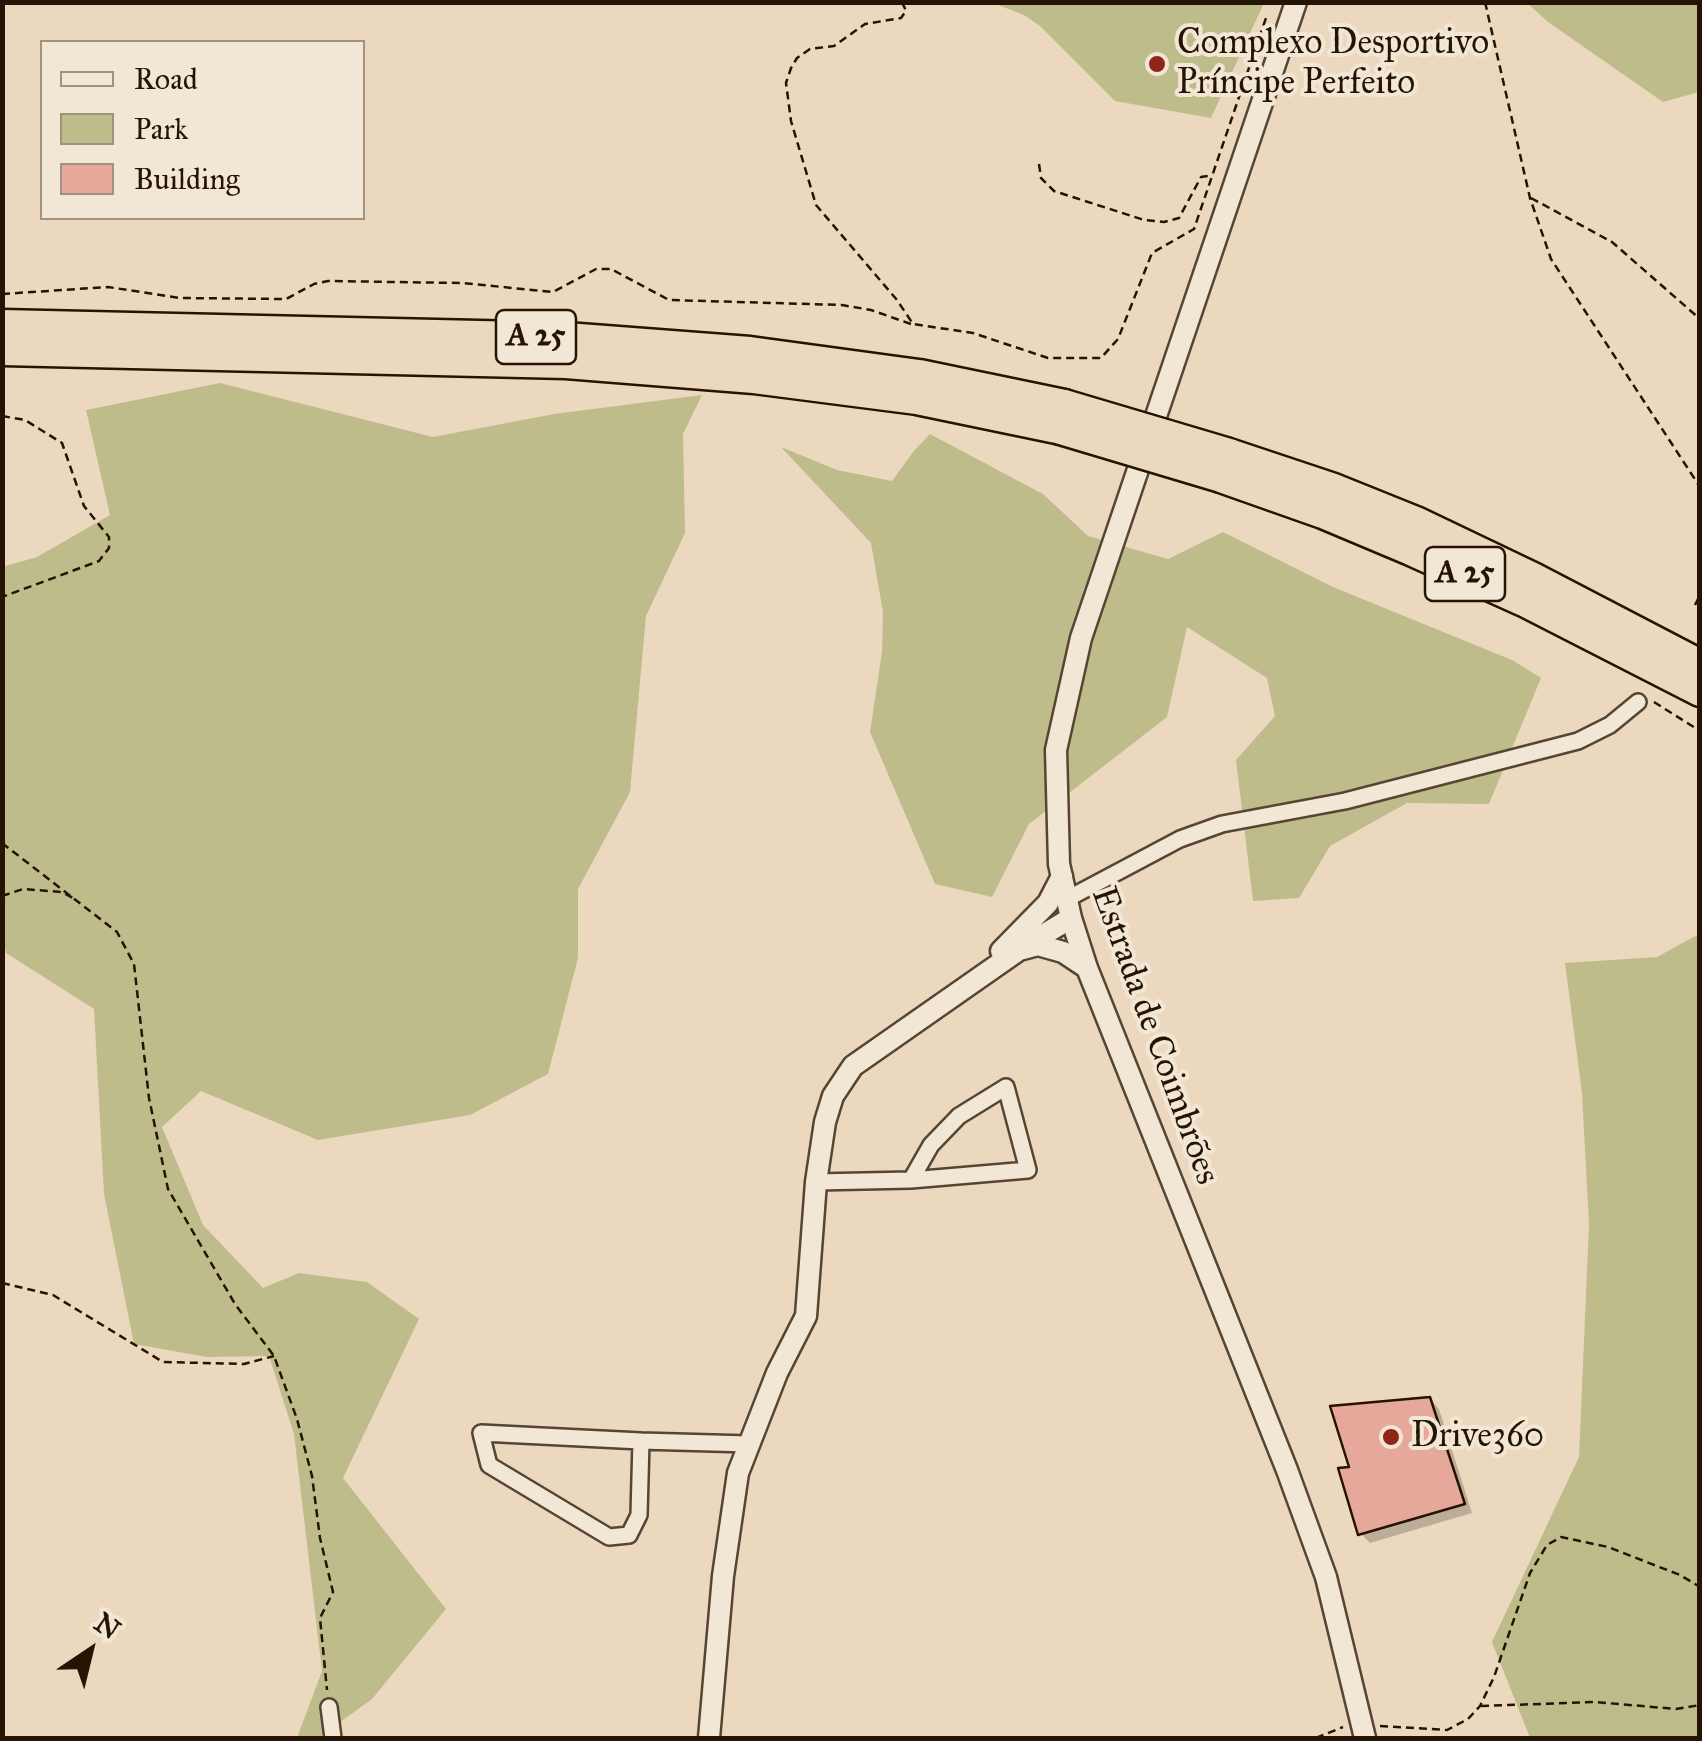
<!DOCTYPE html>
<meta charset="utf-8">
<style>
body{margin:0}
#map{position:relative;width:1702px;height:1741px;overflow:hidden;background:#ebd8bf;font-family:"IM FELL Great Primer",serif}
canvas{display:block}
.frame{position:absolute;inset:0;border:5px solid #251404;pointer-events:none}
.legend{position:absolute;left:40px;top:40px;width:325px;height:180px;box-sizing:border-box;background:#f2e6d5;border:2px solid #a09281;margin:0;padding:12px 18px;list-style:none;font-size:30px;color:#251404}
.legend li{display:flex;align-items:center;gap:20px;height:50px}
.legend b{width:50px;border:2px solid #a09281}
.north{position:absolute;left:40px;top:1601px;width:100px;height:100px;-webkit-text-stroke:8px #f2e6d5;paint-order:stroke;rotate:35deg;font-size:28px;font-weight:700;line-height:40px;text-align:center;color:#251404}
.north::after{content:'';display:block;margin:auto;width:35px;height:45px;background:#251404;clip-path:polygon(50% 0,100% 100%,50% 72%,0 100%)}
</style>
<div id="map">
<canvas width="1702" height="1741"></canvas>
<div class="frame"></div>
<ul class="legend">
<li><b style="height:12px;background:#f2e6d5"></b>Road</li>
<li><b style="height:28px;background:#bfbc8c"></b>Park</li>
<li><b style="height:28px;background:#e7a89c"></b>Building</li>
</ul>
<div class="north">N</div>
</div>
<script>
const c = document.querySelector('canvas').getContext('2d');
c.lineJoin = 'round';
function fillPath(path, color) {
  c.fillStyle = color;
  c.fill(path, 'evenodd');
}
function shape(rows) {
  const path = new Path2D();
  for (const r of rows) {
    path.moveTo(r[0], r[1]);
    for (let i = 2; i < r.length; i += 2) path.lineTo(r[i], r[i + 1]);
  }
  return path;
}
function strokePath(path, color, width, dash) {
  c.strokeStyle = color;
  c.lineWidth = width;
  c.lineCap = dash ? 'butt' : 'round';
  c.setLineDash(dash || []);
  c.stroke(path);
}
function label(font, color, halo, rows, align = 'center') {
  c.font = font + ' "IM FELL Great Primer",serif';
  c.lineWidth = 8;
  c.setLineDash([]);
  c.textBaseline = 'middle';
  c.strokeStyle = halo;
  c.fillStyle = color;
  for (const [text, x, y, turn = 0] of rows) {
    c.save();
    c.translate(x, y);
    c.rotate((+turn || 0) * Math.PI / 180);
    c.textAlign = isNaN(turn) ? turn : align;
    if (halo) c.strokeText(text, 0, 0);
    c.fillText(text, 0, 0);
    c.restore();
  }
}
const green = shape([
 [993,3,1264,2,1264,3,1211,118,1115,101,1040,26,1024,15],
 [1527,3,1699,3,1699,92,1663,102,1548,22],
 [220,383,433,437,554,414,702,395,683,434,685,533,646,616,630,792,578,889,578,958,548,1074,470,1115,318,1140,201,1091,162,1127,203,1225,263,1288,299,1273,367,1282,419,1319,343,1478,446,1609,372,1699,318,1738,297,1738,322,1671,294,1434,269,1356,207,1357,134,1344,104,1194,94,1009,6,953,2,928,2,567,37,557,110,515,86,410],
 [930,434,1043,494,1088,536,1168,559,1223,532,1333,587,1512,660,1541,678,1489,804,1407,803,1330,846,1299,898,1253,901,1236,760,1275,716,1267,678,1187,627,1167,717,1029,824,992,897,935,884,870,732,882,652,883,612,871,543,781,447,837,470,892,481,913,452],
 [1699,934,1699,1738,1530,1738,1492,1642,1579,1457,1589,1224,1582,1093,1565,963,1657,957]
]);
const shadow = shape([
 [1430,1399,1439,1409,1472,1513,1370,1543,1361,1534,1352,1469]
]);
const building = shape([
 [1430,1397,1465,1504,1358,1535,1338,1468,1349,1467,1330,1406,1430,1397]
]);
const path = shape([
 [902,2,906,11,901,18,865,24,834,46,810,49,797,58,791,68,786,83,791,121,816,205,897,300,913,324,973,333,1048,358,1101,358,1118,339,1152,253,1194,229,1266,18],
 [1485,2,1530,198,1551,259,1700,487],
 [1039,164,1041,178,1054,191,1144,220,1164,222,1179,218,1201,177,1208,176],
 [1531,198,1612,242,1700,319],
 [2,294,108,287,180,298,286,299,314,284,328,281,462,283,553,292,596,269,611,269,669,300,842,305,871,310,911,324],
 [2,416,25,420,62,443,84,506,109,537,109,548,99,561,2,597],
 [1695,605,1700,595],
 [1654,702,1700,731],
 [2,843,117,932,134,964,149,1098,168,1189,235,1304,274,1356,297,1419,312,1476,320,1538,333,1592,320,1618,327,1690],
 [2,896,23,889,62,892,73,898],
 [2,1283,53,1295,163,1362,244,1364,274,1356],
 [1481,1706,1595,1702,1676,1709,1700,1705],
 [1380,1726,1447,1730,1468,1719,1480,1706,1494,1677,1530,1573,1547,1545,1561,1537,1608,1547,1680,1575,1700,1587],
 [1316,1738,1343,1727]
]);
const minor = shape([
 [1067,899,1180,839,1222,824,1345,801,1578,741,1610,725,1638,702],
 [816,1182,911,1180,1028,1170,1006,1087,959,1116,931,1145,911,1180],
 [641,1441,481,1433,489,1465,609,1537,629,1535,639,1515,641,1441,749,1444],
 [329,1707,333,1738]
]);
const tertiary = shape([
 [1296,2,1081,638,1056,750,1059,864,1071,918,1087,968,1287,1470,1326,1577,1365,1738],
 [1025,946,1071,918],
 [1001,951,1048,903,1062,876],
 [709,1738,723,1576,738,1473,777,1373,806,1316,816,1182,825,1122,833,1096,853,1066,1019,950,1038,945,1063,952,1087,968]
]);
const motorway = shape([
 [2,325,566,338,750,352,919,375,1064,405],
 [2,350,566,363,754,378,917,399,1057,428],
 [1229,454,1331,488,1418,523,1533,578,1700,665],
 [1221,477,1323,513,1411,550,1524,601,1700,691]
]);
const motorwayBridge = shape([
 [1064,405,1229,454],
 [1057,428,1221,477]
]);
const markers = [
 [1157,64,10,"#8f2418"],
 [1391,1437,10,"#8f2418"]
];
const shields = [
 [536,337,80],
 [1465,574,80]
];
const shieldNames = [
 ["A 25",536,337],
 ["A 25",1465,574]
];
const poiNames = [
 ["Complexo Desportivo",1177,44],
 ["Príncipe Perfeito",1177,84],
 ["Drive360",1411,1437]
];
const streetNames = [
 ["Estrada de Coimbrões",1154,1036,70]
];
fillPath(green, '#bfbc8c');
fillPath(shadow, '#0003');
fillPath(building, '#e7a89c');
strokePath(building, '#251404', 2.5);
strokePath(minor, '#564533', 20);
strokePath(tertiary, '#564533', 25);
strokePath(motorway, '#251404', 35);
strokePath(path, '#251404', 2.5, [8, 5]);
strokePath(minor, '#f2e6d5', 15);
strokePath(tertiary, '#f2e6d5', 20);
strokePath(motorway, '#ebd8bf', 30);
strokePath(motorwayBridge, '#251404', 35, []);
strokePath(motorwayBridge, '#ebd8bf', 30);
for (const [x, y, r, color] of markers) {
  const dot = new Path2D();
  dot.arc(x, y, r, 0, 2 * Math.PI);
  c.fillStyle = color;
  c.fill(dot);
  strokePath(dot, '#f2e6d5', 4);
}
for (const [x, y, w] of shields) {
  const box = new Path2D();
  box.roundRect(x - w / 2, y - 27, w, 54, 8);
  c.fillStyle = '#f2e6d5';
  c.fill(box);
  strokePath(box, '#251404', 2.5);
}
label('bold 32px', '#251404', null, shieldNames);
label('35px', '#251404', '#f2e6d5', poiNames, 'left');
label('35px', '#251404', '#f2e6d5', streetNames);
</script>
